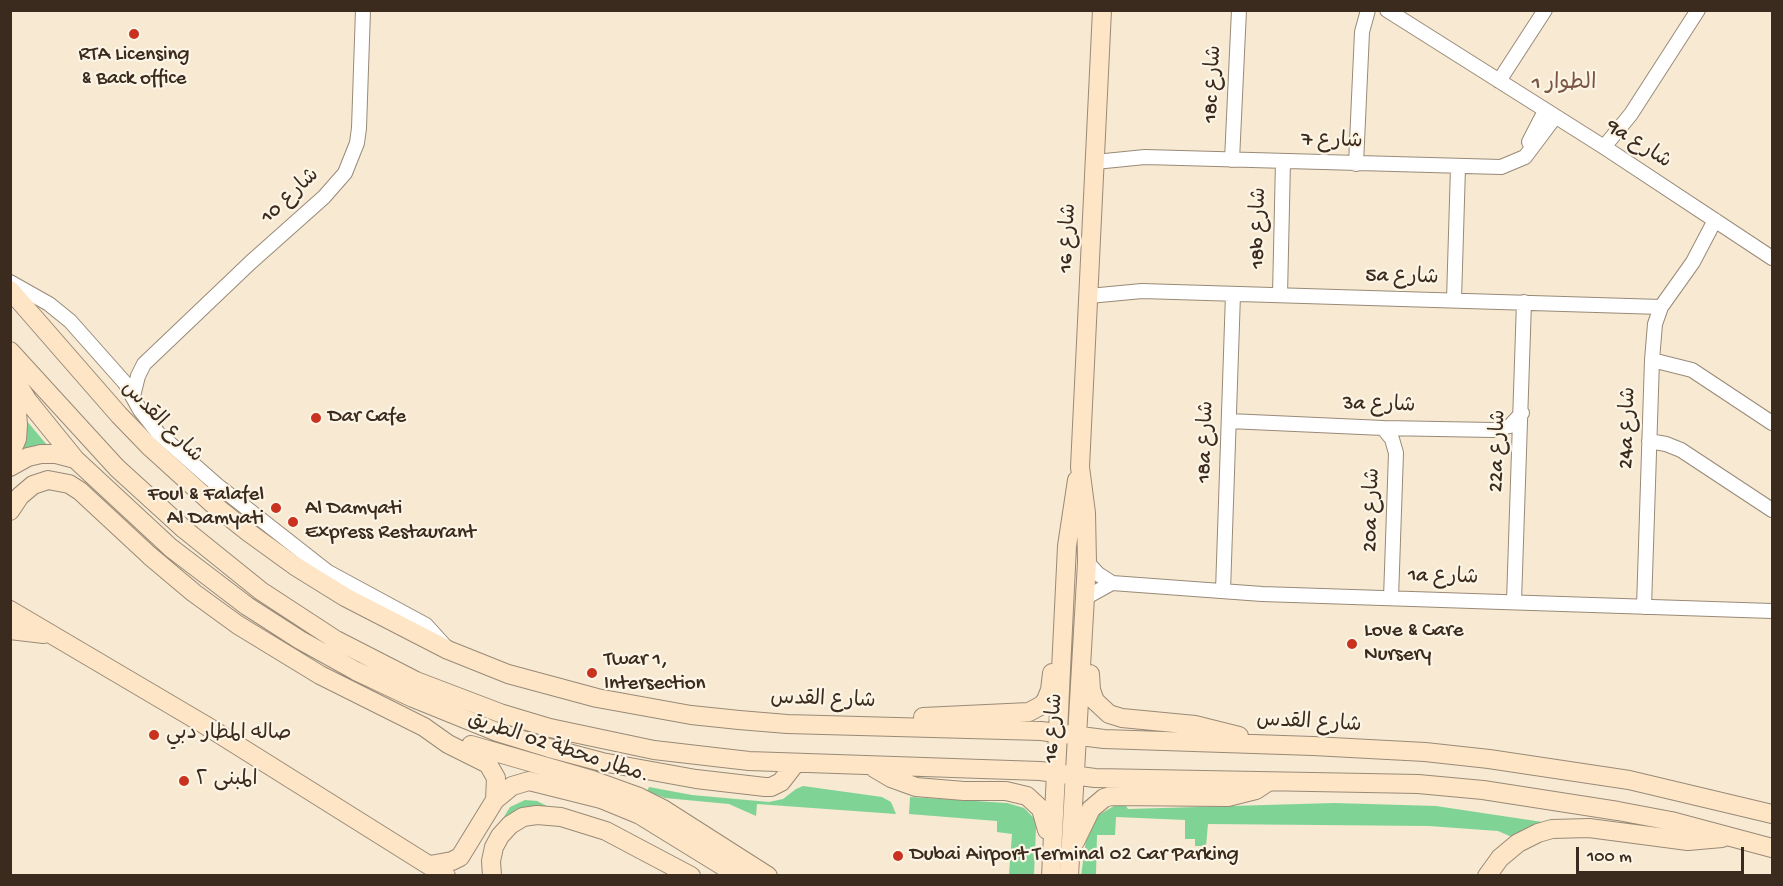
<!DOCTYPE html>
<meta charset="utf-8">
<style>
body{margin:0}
#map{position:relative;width:1783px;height:886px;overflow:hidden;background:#f7e9d2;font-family:"Gochi Hand",sans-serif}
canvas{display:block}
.frame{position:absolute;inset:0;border:12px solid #3b2a1e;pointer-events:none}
.scale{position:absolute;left:1576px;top:847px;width:168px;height:27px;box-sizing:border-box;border:3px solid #3b2a1e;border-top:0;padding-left:8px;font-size:18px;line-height:21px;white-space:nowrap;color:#3b2a1e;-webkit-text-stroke:4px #fcf5e5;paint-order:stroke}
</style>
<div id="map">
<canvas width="1783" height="886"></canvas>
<div class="frame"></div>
<div class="scale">100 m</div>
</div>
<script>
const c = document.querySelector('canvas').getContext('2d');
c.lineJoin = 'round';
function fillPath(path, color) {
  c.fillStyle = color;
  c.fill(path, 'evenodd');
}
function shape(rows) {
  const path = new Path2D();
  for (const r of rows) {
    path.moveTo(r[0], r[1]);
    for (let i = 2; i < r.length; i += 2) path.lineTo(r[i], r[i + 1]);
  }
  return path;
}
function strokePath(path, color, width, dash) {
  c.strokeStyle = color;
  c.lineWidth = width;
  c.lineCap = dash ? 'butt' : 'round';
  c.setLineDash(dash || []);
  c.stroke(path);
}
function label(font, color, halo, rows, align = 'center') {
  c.font = font + ' "Gochi Hand","Playpen Sans Arabic",sans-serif';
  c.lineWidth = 4.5;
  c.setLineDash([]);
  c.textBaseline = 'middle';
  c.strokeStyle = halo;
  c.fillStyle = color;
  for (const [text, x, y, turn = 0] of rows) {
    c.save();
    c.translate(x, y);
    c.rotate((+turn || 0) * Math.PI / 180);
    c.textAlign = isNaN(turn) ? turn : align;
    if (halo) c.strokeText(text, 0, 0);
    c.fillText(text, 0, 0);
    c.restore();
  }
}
const green = shape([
 [26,420,47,445,38,445,22,450,27,434],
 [803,786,882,797,891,802,896,814,757,804,756,816,729,804,665,798,647,791,649,787,692,795,769,802,783,799,796,789],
 [910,797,1007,803,1024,808,1034,818,1036,828,1034,875,1009,875,1012,834,997,832,997,821,909,814],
 [525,800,537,801,547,806,521,808,502,820,510,807],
 [1334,803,1436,806,1549,823,1512,837,1498,831,1429,826,1208,824,1206,846,1195,846,1195,839,1185,839,1185,820,1116,817,1115,835,1097,835,1096,875,1081,876,1087,833,1097,816,1114,806,1126,806,1128,809]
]);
const street = shape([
 [1387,10,1604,147,1772,258],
 [1499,81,1545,10],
 [1529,142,1545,111],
 [1604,147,1631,114,1698,10],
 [1232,160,1239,10],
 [1095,162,1145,157,1501,167,1525,157,1555,117],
 [1356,164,1362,32,1368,10],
 [10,282,49,304,70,321,125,383,140,410,158,433,217,485,328,572,426,625,445,646],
 [1280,295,1283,161],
 [1089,296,1142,291,1661,307],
 [1454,300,1458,167],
 [1652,360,1692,370,1772,423],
 [133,396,138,376,144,364,251,262,324,197,345,173,357,143,359,128,363,10],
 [1229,421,1383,428,1493,430,1510,426,1522,413],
 [1383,428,1392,439,1396,453,1391,598],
 [1649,441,1666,444,1681,450,1772,510],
 [1087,562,1098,574,1112,583,1262,594,1772,611],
 [1223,591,1233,294],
 [1085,598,1112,583],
 [1514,601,1524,302],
 [1644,607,1652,360,1655,324,1661,307,1693,262,1715,220]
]);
const secondary = shape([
 [10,290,119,415,149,446,214,505,248,532,295,566,345,597,448,650,508,674,597,698,691,715,739,720,787,724,1041,731,1104,739,1313,746,1425,752,1489,759,1629,780,1772,814],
 [10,351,117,468,184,529,261,591,336,640,416,681,500,713,550,728,654,750,749,761,1040,771,1095,778,1366,783,1418,784,1483,790,1618,811,1671,821,1772,848],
 [10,372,28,401,75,459,171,548,247,606,300,640,356,671,413,698,497,732,549,748,602,762,696,779,765,787,771,787,781,782,795,764],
 [10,396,17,412,18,425,17,439,10,455],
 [10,467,28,457,41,454,56,454,75,459],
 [10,511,20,496,33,485,48,480,69,484,80,491,150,556,194,593,238,625,320,675,424,727,448,744,488,764,496,778,495,800,460,857,452,861,430,865],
 [10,610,205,725,446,876],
 [10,630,44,634],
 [1090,674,1091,690,1095,701,1109,714,1122,718,1195,725,1239,736],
 [923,717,1029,712,1042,705,1046,700,1050,690,1052,673],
 [471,745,592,780,639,797,663,809,768,876],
 [874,768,891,778,916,787,964,791,1006,791,1027,796,1041,809,1047,830],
 [495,800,512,786,529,781,601,799,640,815,739,876],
 [1075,842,1091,809,1104,798,1111,796,1228,797,1256,790,1268,782],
 [492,876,491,861,494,847,500,836,510,825,523,817,537,815,561,817,606,831,691,876],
 [1051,876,1067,546,1077,480],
 [1069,876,1087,562,1086,513,1080,467,1102,10],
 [1487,876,1500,858,1518,843,1538,833,1552,829,1589,828,1688,841,1722,838]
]);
const markers = [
 [134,34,6,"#c8321e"],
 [316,418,6,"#c8321e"],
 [276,508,6,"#c8321e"],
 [293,522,6,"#c8321e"],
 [1352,644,6,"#c8321e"],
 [592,673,6,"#c8321e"],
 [154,735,6,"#c8321e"],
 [184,781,6,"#c8321e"],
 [898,856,6,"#c8321e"]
];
const poiNames = [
 ["RTA Licensing",134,56,"center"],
 ["& Back office",134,80,"center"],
 ["Dar Cafe",328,418],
 ["Foul & Falafel",264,496,"right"],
 ["Al Damyati",264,520,"right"],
 ["Al Damyati",305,510],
 ["Express Restaurant",305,534],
 ["Love & Care",1364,632],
 ["Nursery",1364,656],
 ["Twar 1,",604,661],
 ["Intersection",604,685],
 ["صاله المطار دبي",166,735],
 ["المبنى ٢",196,781],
 ["Dubai Airport Terminal 02 Car Parking",910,856]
];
const streetNames = [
 ["18c شارع",1214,84,-87],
 ["شارع 7",1332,142,2],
 ["9a شارع",1638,145,33],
 ["شارع 10",291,197,-43],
 ["18b شارع",1260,228,-89],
 ["شارع 16",1069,238,-87],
 ["5a شارع",1402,278,2],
 ["3a شارع",1379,406,2],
 ["شارع القدس",161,423,45],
 ["24a شارع",1629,428,-88],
 ["18a شارع",1207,442,-88],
 ["22a شارع",1499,451,-88],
 ["20a شارع",1373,510,-88],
 ["1a شارع",1443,578,2],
 ["شارع القدس",823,701,2],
 ["شارع القدس",1309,724,3],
 ["شارع 16",1055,728,-86],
 ["مطار محطة 02 الطريق.",558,749,18]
];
const neighbourhoodNames = [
 ["الطوار 1",1564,85]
];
fillPath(green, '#7fd395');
strokePath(street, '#998a78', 16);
strokePath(secondary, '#998a78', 20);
strokePath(street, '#fff', 14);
strokePath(secondary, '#fde5c5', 18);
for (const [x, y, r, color] of markers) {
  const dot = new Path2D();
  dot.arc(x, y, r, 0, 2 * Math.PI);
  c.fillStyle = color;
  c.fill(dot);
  strokePath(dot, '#fcf5e5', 2);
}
label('21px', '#3b2a1e', '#fcf5e5', poiNames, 'left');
label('21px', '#3b2a1e', '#fcf5e5', streetNames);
label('22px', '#7b5444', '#fcf5e5', neighbourhoodNames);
</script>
